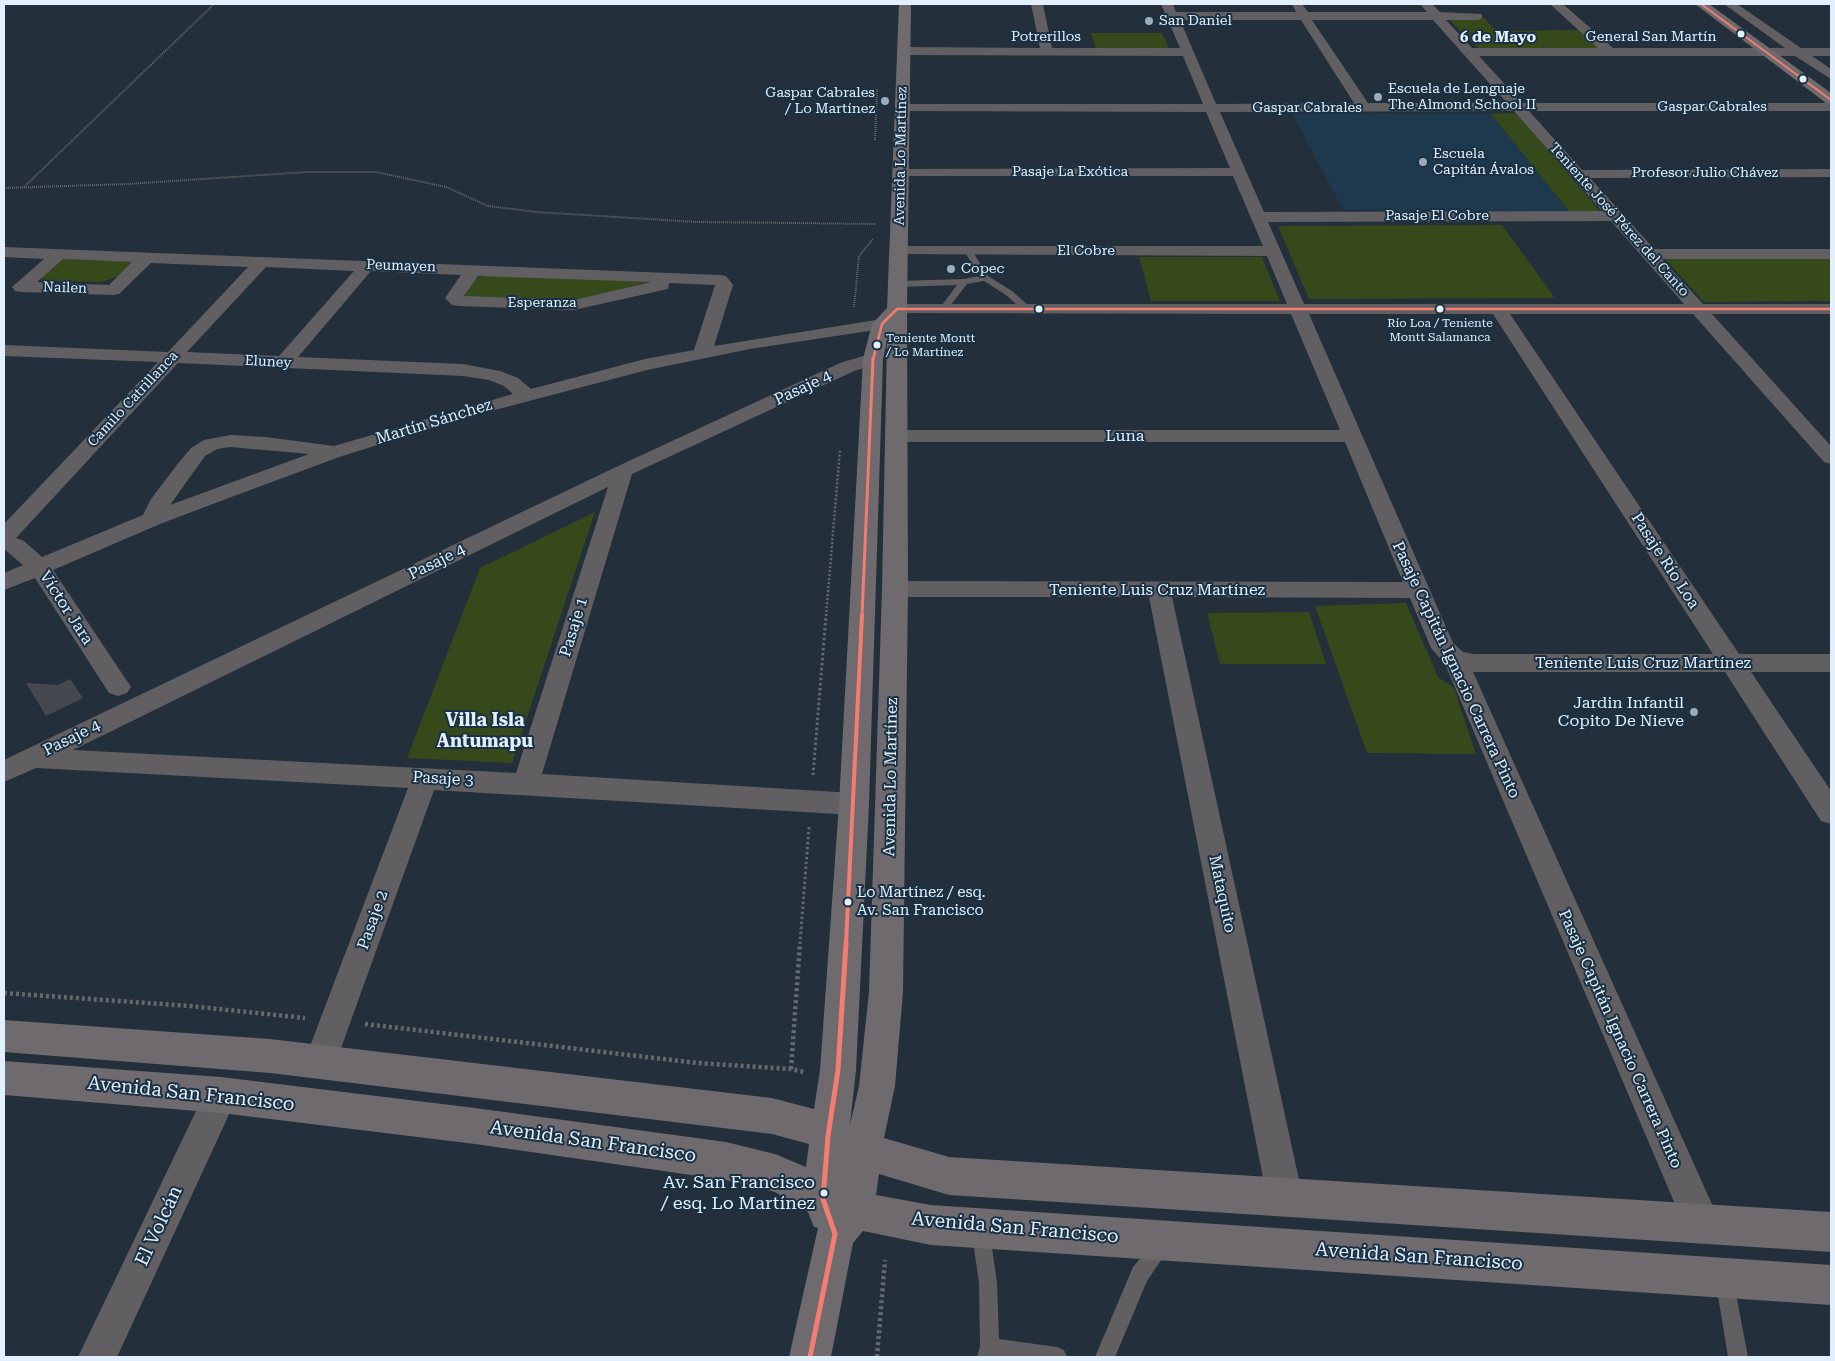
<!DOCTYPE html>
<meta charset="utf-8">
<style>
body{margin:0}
#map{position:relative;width:1835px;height:1361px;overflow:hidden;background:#232f3a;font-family:"Roboto Serif",serif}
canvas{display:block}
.frame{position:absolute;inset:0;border:5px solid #e2effc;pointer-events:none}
</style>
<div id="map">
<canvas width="1835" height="1361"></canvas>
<div class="frame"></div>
</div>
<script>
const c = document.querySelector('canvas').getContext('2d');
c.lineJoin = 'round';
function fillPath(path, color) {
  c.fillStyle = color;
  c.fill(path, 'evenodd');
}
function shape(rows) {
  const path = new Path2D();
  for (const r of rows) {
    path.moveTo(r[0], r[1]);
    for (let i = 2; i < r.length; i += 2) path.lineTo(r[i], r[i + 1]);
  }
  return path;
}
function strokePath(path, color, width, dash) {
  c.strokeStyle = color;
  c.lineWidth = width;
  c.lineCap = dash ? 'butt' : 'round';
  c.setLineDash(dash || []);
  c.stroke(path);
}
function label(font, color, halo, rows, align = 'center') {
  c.font = font + ' "Roboto Serif",serif';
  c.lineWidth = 4;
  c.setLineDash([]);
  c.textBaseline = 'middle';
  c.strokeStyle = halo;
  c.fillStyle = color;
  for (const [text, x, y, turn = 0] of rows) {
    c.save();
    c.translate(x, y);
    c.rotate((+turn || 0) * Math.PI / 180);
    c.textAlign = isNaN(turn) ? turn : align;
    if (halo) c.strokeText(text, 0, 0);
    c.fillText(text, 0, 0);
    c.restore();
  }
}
const built = shape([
 [1292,113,1491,114,1569,211,1343,210]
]);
const green = shape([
 [1483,17,1496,31,1580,30,1601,49,1478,48,1447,18],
 [1091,33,1162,33,1169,48,1096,48],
 [1517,113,1599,210,1597,212,1569,211,1491,114],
 [1502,225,1555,298,1309,299,1278,226],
 [1139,257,1262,257,1280,301,1151,301],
 [1663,257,1831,257,1831,301,1704,302],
 [61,259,135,262,122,275,102,282,41,281,43,274],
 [492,275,649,282,573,301,470,299,465,295,475,280,482,276],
 [595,512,512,763,407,758,480,568],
 [1406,603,1438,677,1454,688,1476,754,1367,753,1315,606],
 [1309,612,1326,664,1220,664,1207,613]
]);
const building = shape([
 [70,679,83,698,46,716,26,683,58,685]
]);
const pathFar3 = shape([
 [875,140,877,89],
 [24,187,214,4],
 [4,188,128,184,307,172,376,172,446,187,488,206,536,212,697,222,876,224],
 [854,307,859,256,873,239]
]);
const pathFar2 = shape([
 [826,616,840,450]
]);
const pathFar1 = shape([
 [813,775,826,615],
 [800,944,809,827]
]);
const path = shape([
 [4,993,190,1006,305,1018],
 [365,1024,697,1063,791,1069,804,1072],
 [791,1069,800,943],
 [877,1357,885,1260]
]);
const lane = shape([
 [965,249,971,249,988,276,1012,291,1030,307,1030,311,1024,311,1006,295,984,281,967,284,946,311,943,312,939,309,957,285,898,287,894,284,898,281,964,279,980,276,964,251,965,249],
 [978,1223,984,1226,992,1248,997,1283,999,1339,1057,1347,1064,1350,1067,1357,977,1357,980,1347,979,1283,974,1248,969,1232,972,1226,978,1223],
 [1161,1238,1167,1241,1170,1247,1147,1281,1115,1357,1095,1357,1133,1267,1155,1241,1161,1238],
 [1725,1274,1732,1276,1734,1283,1748,1357,1728,1357,1716,1283,1718,1276,1725,1274]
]);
const street = shape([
 [1031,4,1043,4,1052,48,1180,48,1161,4,1173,4,1176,12,1296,12,1292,4,1302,4,1308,12,1427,12,1420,4,1432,4,1440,12,1482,14,1482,18,1478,20,1446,20,1472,48,1598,48,1550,4,1563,4,1613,48,1785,48,1724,4,1737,4,1801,48,1831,48,1831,56,1812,56,1831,69,1831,79,1795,56,1479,56,1522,103,1831,103,1831,111,1529,111,1582,170,1831,169,1831,177,1590,178,1654,249,1831,249,1831,259,1662,259,1703,304,1831,304,1831,314,1712,314,1831,446,1831,464,1824,462,1693,314,1510,314,1739,654,1831,654,1831,672,1751,672,1831,791,1831,824,1821,821,1725,672,1473,672,1715,1211,1720,1224,1715,1237,1702,1242,1689,1237,1445,664,1431,648,1410,598,1172,597,1303,1198,1297,1210,1285,1216,1273,1210,1267,1198,1149,597,895,597,887,594,883,589,887,584,895,581,1403,582,1345,442,897,442,890,440,887,436,890,432,897,430,1340,430,1291,314,891,313,888,309,891,305,897,304,1287,304,1267,256,893,254,891,251,893,248,899,246,1263,246,1233,176,896,176,894,173,896,170,901,169,1230,168,1206,112,897,111,895,108,897,105,902,104,1203,104,1183,56,904,55,898,51,904,47,1040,48,1031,4],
 [1180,20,1301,20,1354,103,1216,104,1180,20],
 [1312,20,1433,20,1507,103,1368,103,1312,20],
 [1514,111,1602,211,1264,212,1220,112,1514,111],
 [1611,221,1684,304,1304,304,1268,222,1611,221],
 [1309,314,1493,314,1713,654,1474,654,1463,652,1453,643,1309,314],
 [4,247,720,275,726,276,733,285,714,346,882,319,888,320,891,324,888,328,882,329,750,349,647,370,472,416,342,456,234,496,160,524,53,570,131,687,127,693,118,696,109,693,35,578,4,590,4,573,23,565,4,549,4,524,158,362,4,356,4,345,168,352,248,267,151,263,119,294,113,295,21,292,15,291,12,287,44,259,4,257,4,247],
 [63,259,132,262,109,285,37,282,63,259],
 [266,267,354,271,279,356,187,352,266,267],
 [371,271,461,275,445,298,452,305,458,306,574,310,668,289,669,283,715,285,694,350,645,359,531,389,518,378,500,371,463,364,298,357,371,271],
 [478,276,651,282,574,300,464,296,478,276],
 [178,363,463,376,489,380,504,386,513,394,334,446,266,437,230,435,204,440,191,448,176,466,151,499,143,515,42,557,24,541,16,538,178,363],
 [230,447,309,454,170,505,205,456,217,449,230,447],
 [873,353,880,355,882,359,880,363,854,371,632,474,542,774,854,793,864,796,868,804,864,812,854,815,434,790,336,1062,332,1073,320,1077,308,1073,304,1062,408,788,36,768,4,782,4,760,616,467,840,363,873,353],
 [608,487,516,773,73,750,608,487],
 [221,1079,233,1084,238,1095,117,1357,78,1357,209,1084,221,1079]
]);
const secondary = shape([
 [899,4,911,4,907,309,908,589,903,992,895,1086,884,1138,949,1157,1831,1212,1831,1252,949,1195,879,1174,876,1195,931,1205,1831,1265,1831,1305,931,1245,863,1231,853,1243,831,1357,789,1357,818,1228,814,1227,808,1212,775,1192,726,1180,475,1144,221,1113,4,1095,4,1061,221,1077,475,1108,726,1142,775,1154,806,1167,809,1144,772,1134,270,1073,4,1052,4,1020,270,1039,772,1098,814,1109,820,1070,839,804,863,359,872,324,887,308,899,4],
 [887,341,882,589,869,992,859,1086,850,1125,856,1070,869,804,883,359,887,341],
 [1695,4,1709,4,1831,93,1831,104,1826,103,1695,4]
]);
const bus1Far4 = shape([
 [1701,4,1831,100]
]);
const bus1Far3 = shape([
 [897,309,1831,309],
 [873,360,882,324,897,309]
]);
const bus1Far2 = shape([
 [862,616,873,358]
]);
const bus1Far1 = shape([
 [846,944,862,615]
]);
const bus1 = shape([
 [810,1357,835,1234,823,1199,828,1136,838,1070,846,943]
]);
const markers = [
 [1149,21,5,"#9facb8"],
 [1741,34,4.5,"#e2effc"],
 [1803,79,4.5,"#e2effc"],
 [1378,97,5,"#9facb8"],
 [885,101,5,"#9facb8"],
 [1423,162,5,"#9facb8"],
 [951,269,5,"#9facb8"],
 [1039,309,4.5,"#e2effc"],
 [1440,309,4.5,"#e2effc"],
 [877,345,4.5,"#e2effc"],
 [1694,712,5,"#9facb8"],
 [848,902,4.5,"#e2effc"],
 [824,1193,4.5,"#e2effc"]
];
const farBusnames = [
 ["Río Loa / Teniente",1440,323],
 ["Montt Salamanca",1440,337],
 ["Teniente Montt",886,338,"left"],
 ["/ Lo Martínez",886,352,"left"]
];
const farPoinames = [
 ["San Daniel",1159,21],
 ["Escuela de Lenguaje",1388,89],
 ["The Almond School II",1388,105],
 ["Gaspar Cabrales",875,93,"right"],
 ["/ Lo Martínez",875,109,"right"],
 ["Escuela",1433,154],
 ["Capitán Ávalos",1433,170],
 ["Copec",961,269]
];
const farStreetnames = [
 ["Potrerillos",1046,37],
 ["General San Martín",1651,37],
 ["Gaspar Cabrales",1712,107],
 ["Gaspar Cabrales",1307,108],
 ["Avenida Lo Martínez",901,156,-89],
 ["Pasaje La Exótica",1070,172],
 ["Profesor Julio Chávez",1705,173],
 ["Pasaje El Cobre",1437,216],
 ["Teniente José Pérez del Canto",1619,220,48],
 ["El Cobre",1086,251],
 ["Peumayen",401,266,2],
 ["Nailen",65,288,2],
 ["Esperanza",542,303],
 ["Eluney",268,362,3],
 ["Camilo Catrillanca",133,399,-47]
];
const farNeighbourhoodnames = [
 ["6 de Mayo",1498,38]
];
const busNames = [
 ["Lo Martínez / esq.",857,893],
 ["Av. San Francisco",857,911]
];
const streetNames = [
 ["Pasaje 4",803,388,-25],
 ["Martín Sánchez",434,422,-17],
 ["Luna",1125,436],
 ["Pasaje Río Loa",1665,561,57],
 ["Pasaje 4",437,562,-26],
 ["Teniente Luis Cruz Martínez",1157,590],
 ["Víctor Jara",66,608,57],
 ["Pasaje 1",574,627,-73],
 ["Teniente Luis Cruz Martínez",1643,663],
 ["Pasaje Capitán Ignacio Carrera Pinto",1456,670,65],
 ["Pasaje 4",72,738,-26],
 ["Avenida Lo Martínez",891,777,-89],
 ["Pasaje 3",443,779,3],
 ["Mataquito",1222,894,78],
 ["Pasaje 2",373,920,-70],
 ["Pasaje Capitán Ignacio Carrera Pinto",1620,1039,66]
];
const poiNames = [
 ["Jardin Infantil",1684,703],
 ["Copito De Nieve",1684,721]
];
const neighbourhoodNames = [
 ["Villa Isla",485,721],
 ["Antumapu",485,742]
];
const nearBusnames = [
 ["Av. San Francisco",815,1183],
 ["/ esq. Lo Martínez",815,1204]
];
const nearStreetnames = [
 ["Avenida San Francisco",191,1094,6],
 ["Avenida San Francisco",593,1142,8],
 ["El Volcán",159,1226,-65],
 ["Avenida San Francisco",1015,1228,5],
 ["Avenida San Francisco",1419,1257,4]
];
fillPath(built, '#1e394e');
fillPath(green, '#35491b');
fillPath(building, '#464851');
strokePath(pathFar3, '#66686b', 2, [1, 1]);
strokePath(pathFar2, '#66686b', 2.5, [2, 2]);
strokePath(pathFar1, '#66686b', 3, [2.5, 2.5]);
strokePath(path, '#66686b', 4.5, [3, 3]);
fillPath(lane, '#625f62');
fillPath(street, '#625f62');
fillPath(secondary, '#6e6a6d');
strokePath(bus1Far4, '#f37d71', 2);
strokePath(bus1Far3, '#f37d71', 2.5);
strokePath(bus1Far2, '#f37d71', 3);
strokePath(bus1Far1, '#f37d71', 4);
strokePath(bus1, '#f37d71', 5);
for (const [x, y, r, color] of markers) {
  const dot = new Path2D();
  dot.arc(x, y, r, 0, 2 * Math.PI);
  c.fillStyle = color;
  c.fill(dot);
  strokePath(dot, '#1a3043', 2);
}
label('12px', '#e2effc', '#1a3043', farBusnames);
label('14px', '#e2effc', '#1a3043', farPoinames, 'left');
label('14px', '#e2effc', '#1a3043', farStreetnames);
label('bold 15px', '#e2effc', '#1a3043', farNeighbourhoodnames);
label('15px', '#e2effc', '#1a3043', busNames, 'left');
label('16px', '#e2effc', '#1a3043', streetNames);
label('16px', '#e2effc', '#1a3043', poiNames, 'right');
label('bold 18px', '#e2effc', '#1a3043', neighbourhoodNames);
label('18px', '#e2effc', '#1a3043', nearBusnames, 'right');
label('19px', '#e2effc', '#1a3043', nearStreetnames);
</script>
